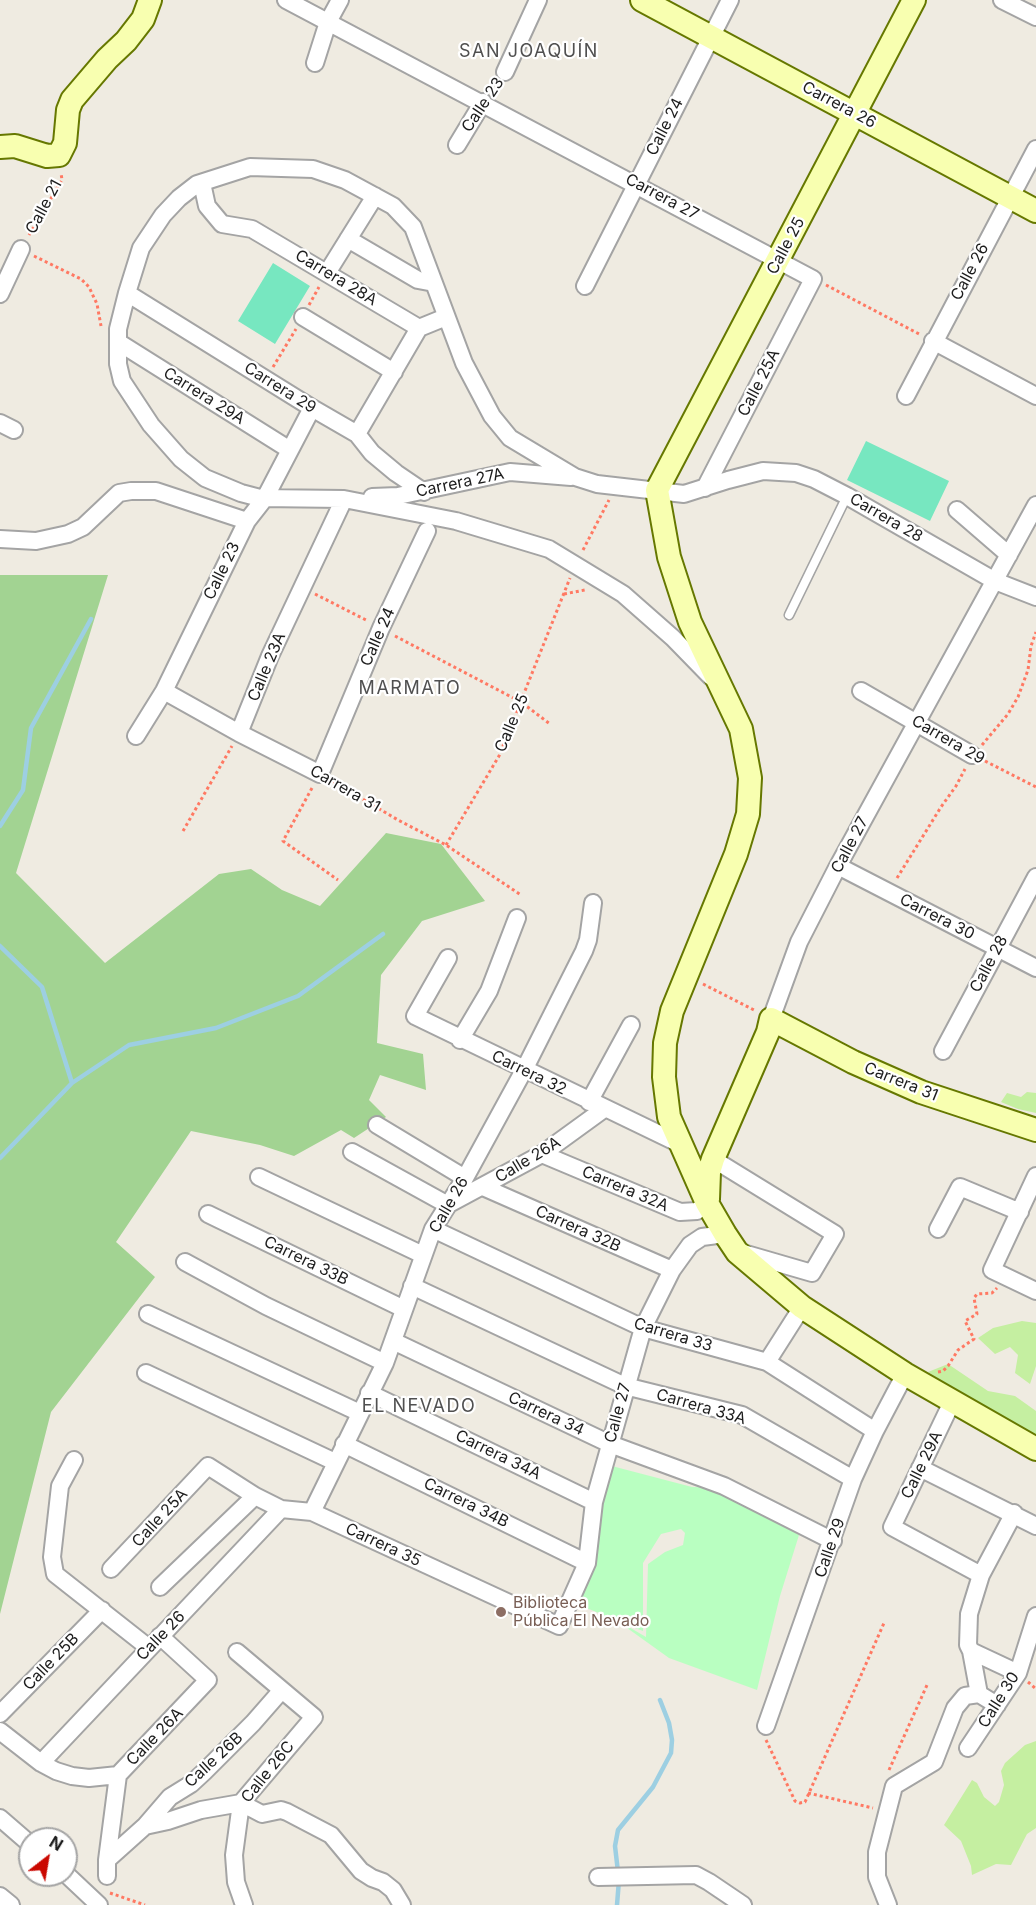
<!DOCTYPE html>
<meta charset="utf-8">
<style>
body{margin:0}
#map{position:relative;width:1036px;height:1905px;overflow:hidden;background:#efebe1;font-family:Inter,sans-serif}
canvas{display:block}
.north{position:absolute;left:18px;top:1827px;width:60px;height:60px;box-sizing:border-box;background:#fff;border:2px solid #a5a5a5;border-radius:50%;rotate:31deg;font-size:16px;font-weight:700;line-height:24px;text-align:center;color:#1d1d1d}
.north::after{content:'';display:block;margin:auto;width:21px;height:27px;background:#ca0800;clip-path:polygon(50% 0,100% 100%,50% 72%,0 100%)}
</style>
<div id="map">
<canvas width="1036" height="1905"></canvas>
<div class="north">N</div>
</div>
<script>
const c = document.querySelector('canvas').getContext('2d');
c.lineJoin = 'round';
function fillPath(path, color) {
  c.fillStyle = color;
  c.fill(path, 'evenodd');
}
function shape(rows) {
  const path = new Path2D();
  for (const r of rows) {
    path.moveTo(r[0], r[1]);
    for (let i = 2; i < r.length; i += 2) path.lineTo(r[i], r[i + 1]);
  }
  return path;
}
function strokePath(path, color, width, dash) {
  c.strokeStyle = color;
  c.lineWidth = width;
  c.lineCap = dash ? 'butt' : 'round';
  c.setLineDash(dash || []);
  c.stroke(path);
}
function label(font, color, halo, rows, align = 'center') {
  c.font = font + ' Inter,sans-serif';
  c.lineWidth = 4.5;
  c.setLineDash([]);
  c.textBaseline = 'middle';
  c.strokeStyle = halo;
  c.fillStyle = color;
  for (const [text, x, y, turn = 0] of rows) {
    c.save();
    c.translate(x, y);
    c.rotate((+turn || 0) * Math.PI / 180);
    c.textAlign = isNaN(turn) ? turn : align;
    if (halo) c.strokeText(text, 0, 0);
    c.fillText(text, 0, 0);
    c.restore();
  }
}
const grass = shape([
 [1027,1092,1036,1093,1036,1113,1018,1109,1001,1102,1007,1093,1021,1097],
 [1022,1321,1036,1323,1036,1366,1030,1384,1015,1373,1018,1355,1010,1347,995,1354,978,1338,993,1328],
 [948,1364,988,1391,1015,1396,1036,1411,1036,1438,1022,1432,928,1372],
 [1036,1741,1036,1828,1027,1834,1011,1865,996,1864,972,1875,971,1866,961,1841,944,1825,972,1780,977,1783,984,1797,995,1806,999,1802,1004,1785,1001,1771,1005,1763,1025,1745]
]);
const forest = shape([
 [0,575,108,575,16,873,105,963,219,874,251,869,282,890,320,906,386,833,441,844,485,901,422,921,381,975,377,1043,423,1054,426,1090,380,1075,369,1100,386,1117,354,1138,341,1130,294,1156,260,1145,191,1131,116,1242,155,1277,51,1412,0,1614]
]);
const park = shape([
 [608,1465,692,1487,728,1488,755,1510,799,1535,780,1596,757,1690,669,1658,616,1620,574,1603],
 [681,1529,685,1533,683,1545,665,1552,648,1564,646,1637,622,1623,643,1631,643,1563,661,1534]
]);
const pitch = shape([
 [273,263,310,286,275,344,238,321],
 [866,441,949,481,930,521,847,480]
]);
const stream = shape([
 [0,826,23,790,31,728,91,619],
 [0,946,42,987,72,1083,0,1158],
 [72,1083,129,1045,216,1028,298,996,383,934],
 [618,1872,615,1846,618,1830,653,1787,671,1753,672,1740,669,1723,660,1700],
 [617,1905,619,1880]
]);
const path = shape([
 [29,235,62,180,61,173],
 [34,256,81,279,89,287,97,304,101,326],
 [826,285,921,335],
 [309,305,319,287],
 [273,367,296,329],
 [583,550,609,500],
 [315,594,368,621],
 [564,594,585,590],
 [395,636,521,702,550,724],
 [982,745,1008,714,1018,697,1028,670,1031,646,1036,632],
 [985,761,1036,787],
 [332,781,398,820,446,845,521,895],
 [312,788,283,841,338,880],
 [183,831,232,746],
 [446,845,499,756,570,578],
 [897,878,941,807,956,786,965,769],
 [703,984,756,1011],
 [938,1372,943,1371,948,1366,958,1350,974,1339,965,1321,977,1314,974,1298,977,1294,992,1293,997,1288],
 [1028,1682,1036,1689],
 [766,1740,795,1801,800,1803,805,1802,884,1623],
 [889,1770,927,1685],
 [808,1793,873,1808],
 [110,1893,145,1905]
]);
const lane = shape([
 [789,615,847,496]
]);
const street = shape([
 [286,0,813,279,705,488],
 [1002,0,1036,17],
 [315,63,328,22,340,0],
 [505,72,538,0],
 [457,145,483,102],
 [202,183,207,206,222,224,252,229,419,328],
 [348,239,418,280,434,283],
 [327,273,375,196],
 [585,286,730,0],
 [127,293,312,408,357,434,372,453,396,473,424,492],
 [0,294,21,249],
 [303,317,394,372],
 [933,341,1036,396],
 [118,342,290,450],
 [906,396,1036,149],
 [0,423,14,430],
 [357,434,419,328,446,317],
 [372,497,398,496,510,472,571,477],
 [957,510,1009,555],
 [0,539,36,541,68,534,83,527,119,493,131,491,156,491,247,521],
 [711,677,673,638,623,594,549,549,456,521,344,499,260,498,241,493,205,478,181,459,151,425,122,381,118,364,118,329,127,293,141,248,163,215,179,198,197,184,250,167,313,169,345,180,393,206,413,227,464,363,492,416,510,438,575,477,597,484,684,494,728,480,763,471,796,473,814,479,847,496,995,581,1036,597],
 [164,691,239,733,320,774,381,628,427,531],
 [861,691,972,755],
 [239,733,270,656,344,499],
 [136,736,164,691,247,521,265,498,312,408],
 [838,866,1036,968],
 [448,958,415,1016,682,1145],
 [771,1019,799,942,838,866,1036,505],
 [460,1040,489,991,517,918],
 [943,1051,1036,877],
 [589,1102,631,1025],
 [377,1125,465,1178],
 [352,1152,448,1205],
 [542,1154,680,1212,697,1211,707,1203],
 [713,1159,835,1234,812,1273,743,1253],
 [1036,1176,992,1270,1036,1291],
 [259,1177,423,1255],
 [483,1187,672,1270],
 [449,1204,542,1154,604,1109],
 [208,1214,404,1309],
 [433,1229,643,1328,767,1362,875,1431],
 [938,1229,960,1187,1020,1212],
 [185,1262,266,1306,385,1363],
 [412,1286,625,1386,742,1415,853,1479],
 [148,1314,360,1413],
 [393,1341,610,1444,724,1486,833,1541],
 [767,1362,802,1307],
 [146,1373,335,1462],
 [369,1393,594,1502],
 [952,1402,892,1527,981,1575],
 [344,1444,587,1563],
 [74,1460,60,1486,52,1557,55,1574,149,1648],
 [920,1468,1036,1526],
 [312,1512,385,1363,433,1229,465,1178,524,1070,584,951,588,940,593,903],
 [1014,1513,981,1575,969,1614,968,1645,971,1651,1018,1673],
 [111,1569,208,1466,255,1496,281,1509,312,1512,559,1626,587,1563,594,1502,643,1328,672,1270,690,1245,702,1237,725,1234],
 [160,1587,255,1496],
 [971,1651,979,1694],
 [237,1652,314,1717,241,1803,234,1855,236,1882,244,1905],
 [0,1714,102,1610],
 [766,1726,853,1479,875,1431,905,1374],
 [0,1731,41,1763,56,1771,72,1776,89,1778,118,1775],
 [968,1748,1018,1673,1036,1616],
 [41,1763,281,1509],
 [0,1818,30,1844],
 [145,1826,170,1797,191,1784,204,1772,253,1723,281,1691],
 [107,1860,145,1826,168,1821,201,1810,241,1803,262,1814,281,1810,287,1812,331,1835,361,1871,372,1878,383,1882,393,1890,402,1905],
 [66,1874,99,1905],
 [107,1876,107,1860,118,1775,208,1680,160,1636],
 [598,1877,696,1875,709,1882,743,1905],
 [0,1896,11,1905],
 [888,1905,877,1877,877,1852,894,1786,934,1762,955,1708,965,1696,979,1694,997,1705]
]);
const secondary = shape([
 [642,0,1036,211],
 [914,0,657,490,669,557,690,622,741,729,750,778,748,814,736,854,672,1011,665,1043,664,1077,669,1117,707,1203,725,1234,737,1252,802,1307,905,1374,1036,1449],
 [0,147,15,146,47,156,59,155,65,143,68,110,72,100,107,59,126,41,143,19,150,0],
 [708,1199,709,1172,713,1159,768,1032,771,1019,853,1062,921,1092,1036,1130]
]);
const markers = [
 [501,1612,6,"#8d6e63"]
];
const streetNames = [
 ["Calle 23",483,105,-56],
 ["Carrera 26",839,105,28],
 ["Calle 24",665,127,-63],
 ["Carrera 27",662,197,28],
 ["Calle 21",44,207,-62],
 ["Calle 25",786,246,-62],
 ["Calle 26",970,272,-62],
 ["Carrera 28A",336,278,31],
 ["Calle 25A",759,383,-63],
 ["Carrera 29",280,388,32],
 ["Carrera 29A",204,396,32],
 ["Carrera 27A",460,483,-12],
 ["Carrera 28",886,518,30],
 ["Calle 23",222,571,-64],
 ["Calle 24",378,637,-66],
 ["Calle 23A",267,667,-67],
 ["Calle 25",512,723,-67],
 ["Carrera 29",948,740,30],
 ["Carrera 31",345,789,30],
 ["Calle 27",850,845,-62],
 ["Carrera 30",937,917,27],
 ["Calle 28",989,964,-62],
 ["Carrera 32",529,1073,26],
 ["Carrera 31",901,1082,22],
 ["Calle 26A",528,1160,-31],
 ["Carrera 32A",625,1189,23],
 ["Calle 26",449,1205,-60],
 ["Carrera 32B",578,1229,24],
 ["Carrera 33B",306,1261,26],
 ["Carrera 33",673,1335,17],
 ["Carrera 33A",701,1407,16],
 ["Calle 27",618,1413,-75],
 ["Carrera 34",546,1414,25],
 ["Carrera 34A",498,1455,26],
 ["Calle 29A",922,1465,-64],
 ["Carrera 34B",466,1503,26],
 ["Calle 25A",160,1518,-47],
 ["Carrera 35",383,1545,25],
 ["Calle 29",830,1548,-71],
 ["Calle 26",161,1636,-46],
 ["Calle 25B",51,1662,-46],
 ["Calle 30",999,1700,-58],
 ["Calle 26A",155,1737,-46],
 ["Calle 26B",214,1760,-43],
 ["Calle 26C",268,1772,-51]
];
const educationNames = [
 ["Biblioteca",513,1603],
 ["Pública El Nevado",513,1621]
];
const neighbourhoodNames = [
 ["SAN JOAQUÍN",529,52],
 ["MARMATO",410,689],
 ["EL NEVADO",419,1407]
];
fillPath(grass, '#c5efa1');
fillPath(forest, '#a2d392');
fillPath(park, '#b9ffc1');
fillPath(pitch, '#77e7c0');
strokePath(stream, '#9dcfe2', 4.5);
strokePath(lane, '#a4a4a4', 11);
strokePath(street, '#a4a4a4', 20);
strokePath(secondary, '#667800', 26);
strokePath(path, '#ff7963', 3, [3, 3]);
strokePath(lane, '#fff', 8);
strokePath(street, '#fff', 16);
strokePath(secondary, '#f8ffb0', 22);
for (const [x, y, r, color] of markers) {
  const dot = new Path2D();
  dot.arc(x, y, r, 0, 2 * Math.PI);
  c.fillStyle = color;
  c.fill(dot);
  strokePath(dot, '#fff', 2);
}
label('16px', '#1d1d1d', '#fff', streetNames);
label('16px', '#785e54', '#fff', educationNames, 'left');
c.letterSpacing = '1.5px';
label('18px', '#505050', '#fff', neighbourhoodNames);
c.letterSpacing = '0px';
</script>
